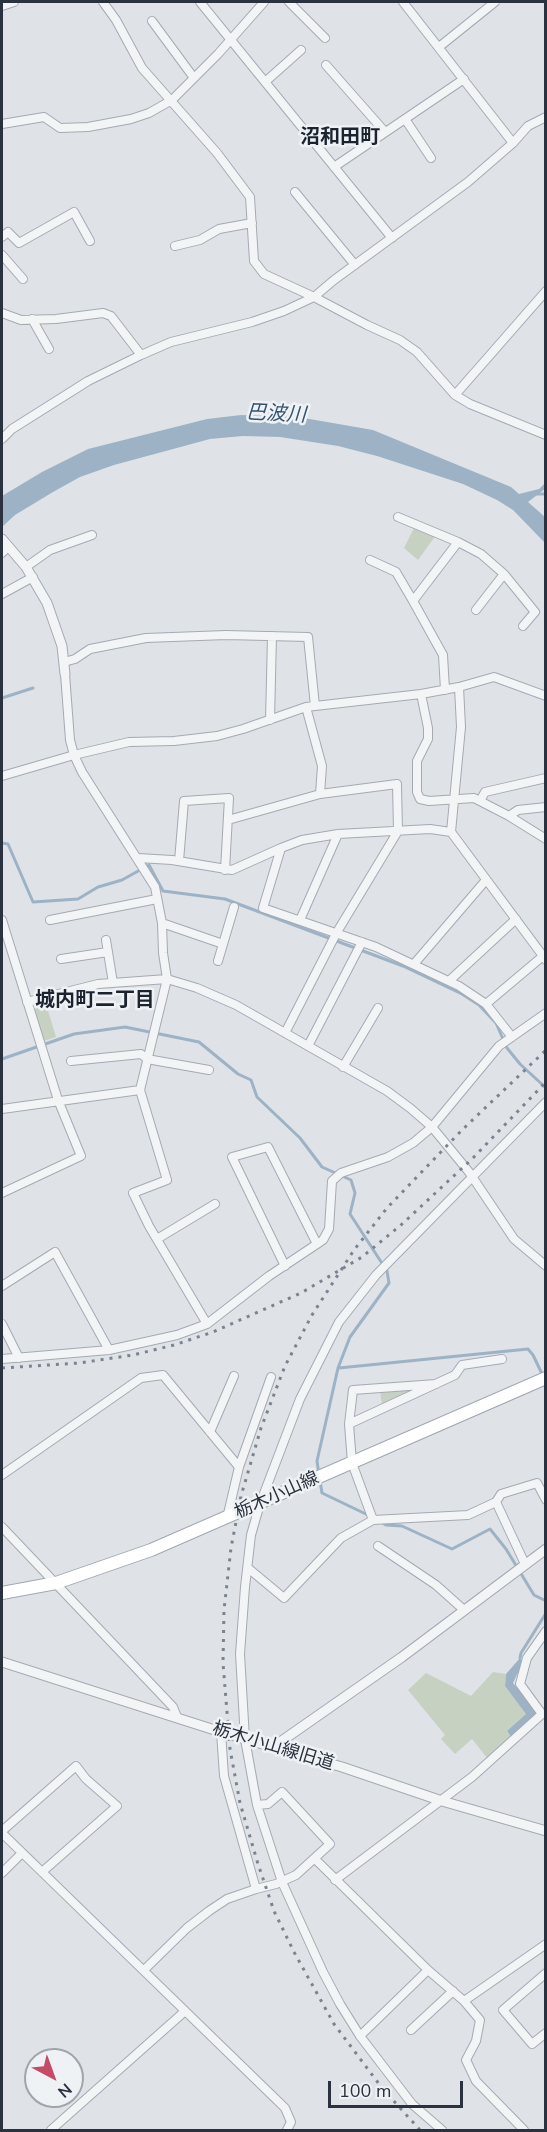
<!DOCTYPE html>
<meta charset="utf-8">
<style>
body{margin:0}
#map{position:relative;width:547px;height:2132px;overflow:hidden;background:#dfe3e8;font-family:"Nunito Sans",sans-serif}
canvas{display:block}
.frame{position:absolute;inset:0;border:3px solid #29323e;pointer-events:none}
.north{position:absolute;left:24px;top:2048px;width:60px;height:60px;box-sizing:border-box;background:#eff2f5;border:2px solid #a0a5ac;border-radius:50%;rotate:139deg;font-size:16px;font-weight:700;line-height:24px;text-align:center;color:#29323e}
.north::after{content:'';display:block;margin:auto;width:21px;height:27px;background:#c54c67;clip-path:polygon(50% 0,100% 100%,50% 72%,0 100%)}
.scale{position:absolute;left:328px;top:2081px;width:135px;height:27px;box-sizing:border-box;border:3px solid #29323e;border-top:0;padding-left:8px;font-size:18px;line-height:21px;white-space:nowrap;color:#29323e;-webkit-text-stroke:4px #eff2f5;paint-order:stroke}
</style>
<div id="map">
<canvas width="547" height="2132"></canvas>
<div class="frame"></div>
<div class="north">N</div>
<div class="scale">100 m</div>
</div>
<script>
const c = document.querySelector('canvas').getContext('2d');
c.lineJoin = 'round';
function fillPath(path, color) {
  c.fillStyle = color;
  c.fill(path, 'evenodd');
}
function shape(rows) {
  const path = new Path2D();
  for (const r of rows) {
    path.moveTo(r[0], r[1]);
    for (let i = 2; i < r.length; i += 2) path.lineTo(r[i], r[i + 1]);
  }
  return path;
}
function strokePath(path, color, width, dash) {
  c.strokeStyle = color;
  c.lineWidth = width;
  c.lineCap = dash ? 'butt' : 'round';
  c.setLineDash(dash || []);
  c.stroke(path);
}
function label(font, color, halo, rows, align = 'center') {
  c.font = font + ' "Nunito Sans","Noto Sans JP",sans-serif';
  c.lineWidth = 5;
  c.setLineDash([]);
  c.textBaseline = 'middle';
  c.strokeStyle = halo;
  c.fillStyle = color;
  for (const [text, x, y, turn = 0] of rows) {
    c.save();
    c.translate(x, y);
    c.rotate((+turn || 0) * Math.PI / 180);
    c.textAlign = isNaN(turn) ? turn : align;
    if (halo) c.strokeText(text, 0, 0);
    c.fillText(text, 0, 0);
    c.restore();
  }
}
const green = shape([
 [414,528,436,535,418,560,404,548],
 [45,1001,56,1037,44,1041,32,1005],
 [422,1387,382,1405,380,1391],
 [493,1672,506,1674,505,1686,527,1714,507,1731,512,1738,488,1759,472,1739,455,1754,441,1739,445,1735,408,1690,426,1673,471,1696]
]);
const water = shape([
 [241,415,298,417,373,430,511,487,519,494,539,489,545,483,545,489,528,502,545,517,545,543,513,510,497,500,463,484,377,456,338,446,280,437,243,436,210,439,114,465,80,477,53,492,15,515,2,527,2,496,42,472,88,449,207,419],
 [520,1658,523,1662,513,1683,535,1709,536,1714,534,1718,512,1738,507,1731,526,1714,505,1686,506,1674]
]);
const stream = shape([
 [535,494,546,494],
 [2,698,33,688],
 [2,843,8,844,33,902,78,899,98,887,122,880,149,865,163,891,225,899,403,966,462,994,479,1005,496,1023,507,1048,520,1064,546,1088],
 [2,1059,74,1034,125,1027,199,1042,238,1074,251,1080,257,1097,300,1138,322,1167,351,1180,355,1193,350,1214,387,1271,389,1283,350,1337,338,1368,317,1461,319,1475],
 [339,1368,528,1349,533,1355,543,1376],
 [320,1481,322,1493,370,1516],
 [381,1522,386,1525,402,1526,452,1549,490,1529,506,1549,534,1595,546,1601],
 [520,1658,521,1653,546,1613]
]);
const minor = shape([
 [103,2,116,20,142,68,217,153,250,197,254,261,264,274,314,297,367,325,400,340,417,352,455,395,470,404,546,435],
 [200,2,392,238],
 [289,2,325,38],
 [403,2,513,143],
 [2,6,14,2],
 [152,21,194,78],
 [439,47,495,2],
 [326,65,385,132],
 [265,82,301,50],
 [405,119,431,158],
 [2,124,44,117,60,128,88,127,131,119,149,113,172,100,218,54,264,2],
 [334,167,464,79],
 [295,192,355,265],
 [2,237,8,232,19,243,74,212,90,241],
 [175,246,200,240,219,229,252,223],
 [2,255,23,279],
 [2,313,21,320,56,319,103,313,111,316,141,355],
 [32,319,49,349],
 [455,395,546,291],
 [2,439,12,429,88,381,141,355,171,342,252,322,284,311,314,297,334,280,468,182,513,143,528,126,546,117],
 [398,517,458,542,481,554,504,574,535,612,523,626],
 [2,553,8,547],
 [370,560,396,572,413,601,443,655,445,690],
 [26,567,50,550,92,535],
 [2,594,33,577],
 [413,601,458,542],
 [476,610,504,574],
 [64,662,75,659,90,649,146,638,226,635,308,637,315,706],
 [65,674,70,740,74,755,82,772,155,887,162,923,163,953,167,979,140,1090,167,1180,133,1193,149,1226,207,1324],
 [421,694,428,728,428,739,417,761,417,792,420,799,429,801,474,798,509,816,546,839],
 [306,707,322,766,320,794],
 [270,720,272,636],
 [2,776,74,755,129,742,174,741,217,736,243,729,306,707,421,694,459,687,494,677,546,696],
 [480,801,485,792,546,778],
 [509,816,518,810,546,807],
 [228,820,320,794,397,784,398,831,337,932,285,1033],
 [451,832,461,727,459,687],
 [281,848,302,840,338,834,430,829,451,832,546,960],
 [138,858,172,860,232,870,281,848,263,908,376,947,459,986,486,1004,512,1037],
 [179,861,184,801,229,798,225,870],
 [2,920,58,1100,81,1156,2,1193],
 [50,920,157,899],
 [300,920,338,834],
 [162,923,223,944],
 [106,940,113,983],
 [61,959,108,952],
 [218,961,234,907],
 [414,964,486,880],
 [449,981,516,919],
 [27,1002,98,984,167,979,197,988,236,1005,387,1091,410,1108,432,1127,469,1172,514,1239,546,1266],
 [486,1004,543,956],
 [308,1046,362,942],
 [71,1061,141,1054,147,1059,209,1070],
 [343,1067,378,1008],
 [2,1109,140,1090],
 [157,1239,215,1204],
 [285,1266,232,1157,268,1147,317,1244],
 [2,1286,55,1252,109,1350],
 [2,1324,19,1358],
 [2,1359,109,1350,177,1335,207,1324,269,1276,323,1240,329,1229,332,1181,341,1173,388,1157,413,1143,432,1127,499,1046,546,1013],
 [349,1424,455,1375,462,1365,502,1359],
 [210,1432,234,1376],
 [239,1467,271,1377],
 [2,1475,141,1378,163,1375,239,1467,227,1518],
 [496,1502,501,1494,537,1483,546,1500],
 [373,1520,352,1463,349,1424,353,1390,436,1384],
 [2,1527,173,1707,177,1717],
 [378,1546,436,1585,464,1610],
 [248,1568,284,1598,341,1538,373,1520,468,1515,496,1502,525,1564],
 [2,1831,76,1766,86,1779,117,1806,42,1872],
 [2,1833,285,2108,291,2122,287,2130],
 [315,1859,428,1970],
 [2,1873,22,1853],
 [335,1880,472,1777,542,1714,520,1684,527,1658,546,1631],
 [256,1889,276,1884,296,1875,330,1844,282,1792,268,1804,257,1805],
 [144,1970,187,1928,209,1911,227,1899,256,1889,224,1776,221,1732],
 [546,1973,503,2010,532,2044,546,2033],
 [464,2001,546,1944],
 [411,2030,453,1991],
 [360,2036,428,1970,464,2001,480,2020,476,2041,466,2060,476,2081,524,2130],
 [51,2130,184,2012],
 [442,2130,412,2104,360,2036,340,2004,323,1972,282,1882,257,1805,245,1739,240,1654,245,1587,251,1535,260,1504,300,1399,339,1322,376,1275,546,1102]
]);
const tertiary = shape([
 [2,539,26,567,47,603,62,646,65,674],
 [2,1662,221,1732,342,1767,442,1801,546,1831],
 [273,1747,402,1657,546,1549]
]);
const primary = shape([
 [2,1593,56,1583,151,1550,546,1378]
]);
const rail = shape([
 [2,1368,79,1363,133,1355,174,1345,213,1332,301,1293,362,1257,401,1225,472,1159,546,1082],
 [420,2130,382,2088,334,2024,294,1952,274,1911,258,1864,240,1803,230,1749,223,1663,224,1610,231,1548,241,1496,261,1428,285,1366,312,1315,354,1250,387,1208,463,1129,546,1050]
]);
const streetNames = [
 ["栃木小山線",277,1496,-24],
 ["栃木小山線旧道",273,1747,17]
];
const neighbourhoodNames = [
 ["沼和田町",340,138],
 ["城内町二丁目",95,1001]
];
const waterNames = [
 ["巴波川",276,415,3]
];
fillPath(green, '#c6d1c1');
fillPath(water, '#9db3c5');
strokePath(stream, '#9db3c5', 3);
strokePath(minor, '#a5aab2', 10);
strokePath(tertiary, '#a5aab2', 11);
strokePath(primary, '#a0a8b2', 14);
strokePath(minor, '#f2f4f6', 8);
strokePath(tertiary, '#f2f4f6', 9);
strokePath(primary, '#fff', 12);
strokePath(rail, '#7a8490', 3, [3, 6]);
label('18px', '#29323e', '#eff2f5', streetNames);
label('bold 20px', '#1b232f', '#eff2f5', neighbourhoodNames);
label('italic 20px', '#36546f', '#eff2f5', waterNames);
</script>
